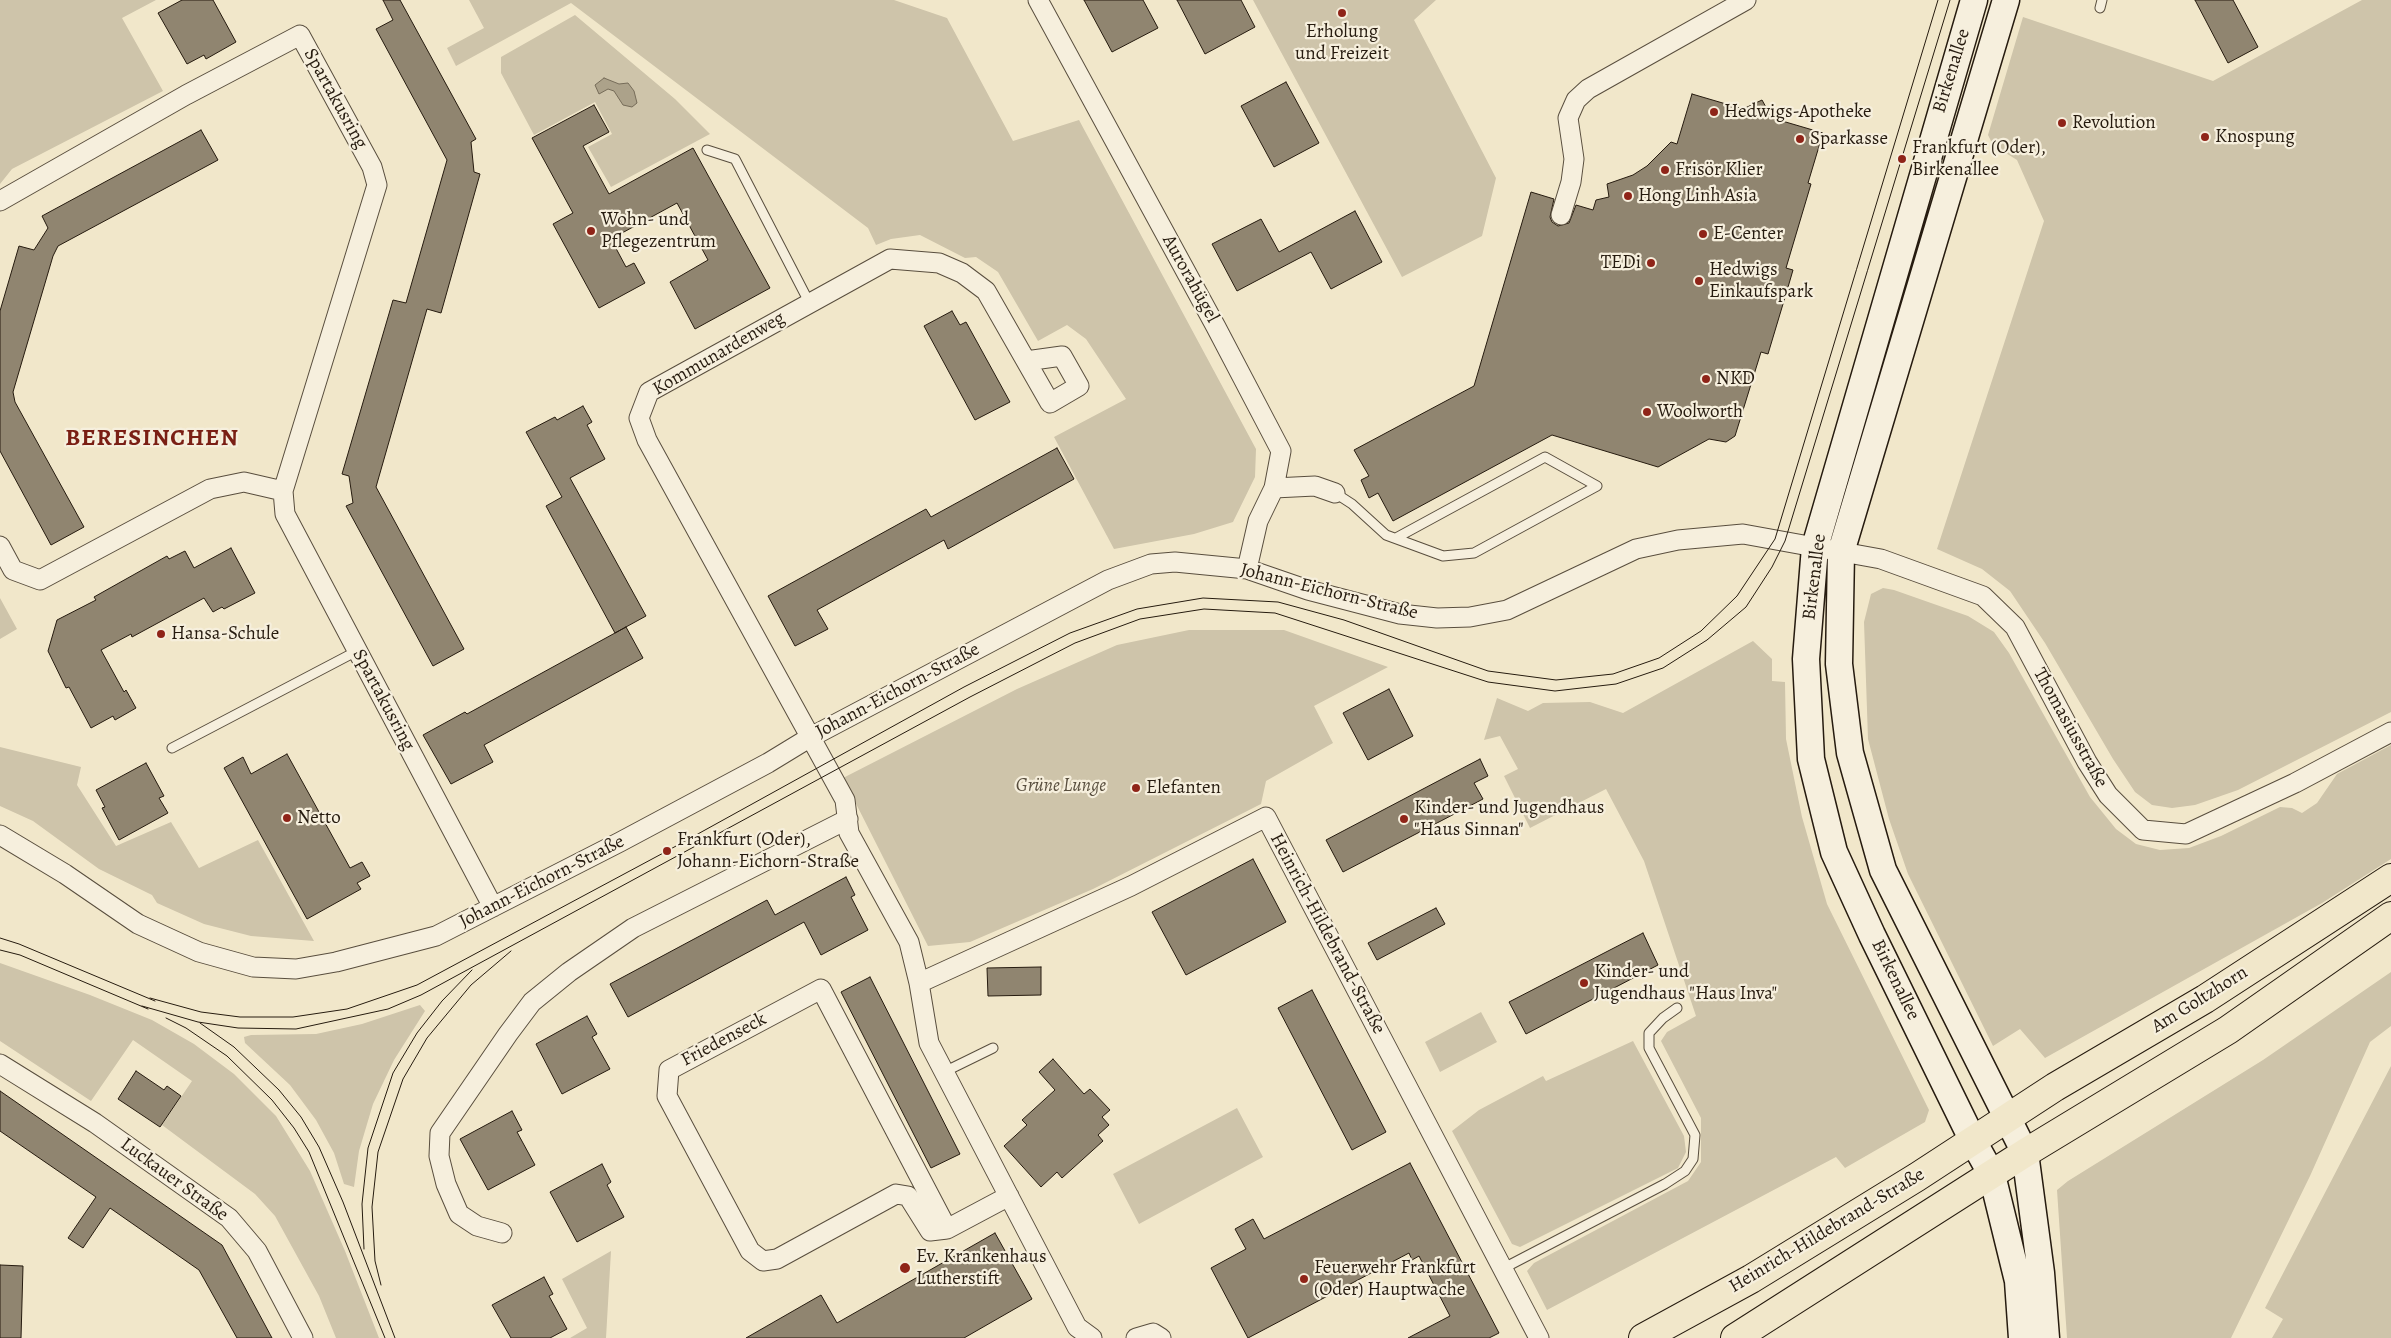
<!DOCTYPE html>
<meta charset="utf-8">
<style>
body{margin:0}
canvas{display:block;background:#f1e7ca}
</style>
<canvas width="2391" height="1338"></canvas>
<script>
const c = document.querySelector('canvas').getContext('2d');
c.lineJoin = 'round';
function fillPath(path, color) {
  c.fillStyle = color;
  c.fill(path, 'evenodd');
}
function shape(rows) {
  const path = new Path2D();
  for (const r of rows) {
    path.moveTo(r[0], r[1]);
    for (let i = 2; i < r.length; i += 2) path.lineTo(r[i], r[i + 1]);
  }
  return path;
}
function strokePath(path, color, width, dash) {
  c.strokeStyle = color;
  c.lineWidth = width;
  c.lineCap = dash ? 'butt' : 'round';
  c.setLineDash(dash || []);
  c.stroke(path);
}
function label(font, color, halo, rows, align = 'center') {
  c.font = font + ' Alegreya,serif';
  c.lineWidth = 4.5;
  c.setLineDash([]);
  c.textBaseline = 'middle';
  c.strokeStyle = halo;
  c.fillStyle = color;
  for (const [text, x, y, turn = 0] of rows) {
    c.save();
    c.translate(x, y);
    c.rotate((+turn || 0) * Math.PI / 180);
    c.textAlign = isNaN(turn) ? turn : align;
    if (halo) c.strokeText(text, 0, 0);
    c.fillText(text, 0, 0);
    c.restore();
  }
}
const green = shape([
 [0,0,156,0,122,18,163,91,12,169,0,184],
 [469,0,894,0,947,18,1013,141,1079,120,1256,449,1255,477,1233,522,1194,534,1114,549,1054,437,1126,399,1086,339,1067,325,1038,341,998,272,976,257,965,258,920,235,891,239,876,245,868,228,571,3,456,66,447,48,484,28],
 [1253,0,1436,0,1414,20,1496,178,1482,236,1402,277],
 [2362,0,2391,0,2391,712,2238,790,2195,805,2172,808,2152,805,2135,792,2113,759,2045,643,2010,591,1982,569,1937,549,2044,221,2017,160,1993,145,1988,135,2023,17,2213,81],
 [575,15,675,99,710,134,611,187,588,147,612,134,595,102,534,135,501,73,501,57],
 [1883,588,1894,590,1968,616,1994,632,2009,653,2090,797,2116,829,2136,844,2160,850,2189,848,2221,836,2280,807,2292,808,2302,813,2317,803,2337,774,2391,745,2391,859,2322,903,2045,1058,2020,1029,1993,1046,1908,874,1889,819,1868,739,1864,622,1871,594],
 [0,598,17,629,0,639],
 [1189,630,1284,630,1388,667,1314,706,1333,743,1266,781,1261,804,1093,889,970,942,928,946,843,778,1017,689,1117,645],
 [1753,641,1772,659,1772,681,1785,682,1786,739,1802,817,1827,904,1929,1110,1925,1122,1845,1168,1836,1157,1547,1310,1527,1271,1534,1263,1688,1181,1701,1162,1701,1118,1661,1041,1667,1032,1696,1016,1644,861,1606,789,1530,828,1504,776,1518,769,1500,736,1484,740,1497,698,1528,711,1543,703,1590,702,1623,713],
 [0,747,81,767,77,785,116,846,171,822,199,868,258,840,314,941,251,936,204,924,157,903,152,895,99,869,33,821,0,806],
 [0,963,90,995,152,1020,194,1044,234,1074,276,1116,310,1171,345,1251,379,1338,336,1338,319,1296,275,1216,255,1194,162,1125,192,1081,133,1040,91,1101,0,1041],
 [2391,972,2391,1026,2370,1042,2310,1176,2231,1338,2067,1338,2057,1190,2068,1181,2263,1060],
 [420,1005,425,1011,394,1060,373,1104,359,1151,354,1187,344,1184,334,1153,316,1120,290,1085,245,1043,244,1037,251,1035,316,1034,362,1024],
 [1481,1012,1497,1042,1440,1072,1425,1042],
 [1633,1041,1684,1136,1686,1152,1678,1168,1520,1247,1512,1244,1452,1131,1479,1110,1543,1076,1546,1081],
 [2391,1066,2391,1338,2272,1338,2283,1319,2265,1308],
 [1237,1108,1263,1157,1139,1224,1113,1174],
 [611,1251,606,1338,570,1338,587,1328,562,1279]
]);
const water = shape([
 [604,78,619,84,628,83,634,91,637,103,632,107,623,105,614,91,608,89,599,94,595,85,604,78]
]);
const building = shape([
 [182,0,213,0,236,42,206,59,204,55,187,64,158,13,182,0],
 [383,0,400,0,476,139,471,142,474,172,480,174,441,313,427,309,376,487,464,649,433,666,346,506,353,503,349,476,342,474,393,300,406,303,447,160,376,29,393,20,383,0],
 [1084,0,1143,0,1158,28,1112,52,1084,0],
 [1177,0,1241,0,1255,27,1205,54,1177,0],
 [2195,0,2233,0,2258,47,2228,63,2195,0],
 [1286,82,1319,143,1274,167,1241,106,1286,82],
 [1692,94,1743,109,1762,100,1772,118,1823,133,1808,183,1811,184,1786,268,1793,270,1786,294,1768,354,1761,352,1735,436,1726,442,1709,439,1658,467,1552,435,1393,521,1378,493,1369,498,1361,480,1369,476,1354,450,1474,386,1531,192,1554,199,1550,217,1552,222,1558,226,1569,223,1576,205,1593,210,1596,200,1609,197,1607,184,1633,175,1647,166,1671,142,1677,144,1692,94],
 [594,105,609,132,583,146,609,194,693,148,770,288,695,329,670,282,708,260,677,203,611,239,626,267,634,263,645,283,599,308,553,224,573,213,532,138,594,105],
 [201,130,218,160,58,246,53,256,13,392,15,402,84,527,51,545,0,451,0,311,19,246,34,250,48,228,42,216,201,130],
 [1355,211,1382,262,1331,289,1311,252,1237,291,1212,244,1261,219,1279,252,1355,211],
 [952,311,960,325,966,322,1010,402,975,420,924,326,952,311],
 [583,406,592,422,587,425,605,459,570,478,646,616,615,633,546,506,562,497,526,432,555,417,557,420,583,406],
 [1057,448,1074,479,948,549,944,540,817,610,828,629,795,646,768,596,926,509,931,517,1057,448],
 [231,548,255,593,224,609,222,607,213,612,204,598,132,637,131,634,101,650,124,692,126,690,136,708,115,720,113,716,91,728,69,687,66,688,48,651,57,620,96,600,94,597,167,556,169,559,185,551,194,568,231,548],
 [626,627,643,658,484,745,493,762,451,784,423,735,465,712,467,714,626,627],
 [1389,689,1413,736,1368,760,1343,713,1389,689],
 [287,754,350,868,362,862,370,876,357,883,361,889,307,919,224,768,243,757,251,774,287,754],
 [1480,759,1488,776,1474,783,1483,799,1343,872,1326,840,1480,759],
 [146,763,164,796,159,798,168,813,119,840,102,808,105,807,96,790,146,763],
 [1253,859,1286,922,1186,975,1152,912,1253,859],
 [846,877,855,895,851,897,868,930,821,955,804,922,628,1017,610,984,767,900,775,915,846,877],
 [1436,908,1445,924,1377,960,1368,943,1436,908],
 [1643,933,1658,965,1526,1034,1509,1002,1643,933],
 [1041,967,1041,995,988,996,987,968,1041,967],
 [870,977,960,1154,931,1168,841,992,870,977],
 [1312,990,1386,1132,1352,1150,1278,1008,1312,990],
 [587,1016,597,1034,592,1037,610,1069,562,1094,536,1044,587,1016],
 [1053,1059,1084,1094,1090,1089,1110,1110,1102,1117,1109,1125,1098,1135,1103,1141,1062,1178,1057,1172,1041,1187,1004,1146,1027,1125,1022,1120,1055,1090,1039,1072,1053,1059],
 [136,1071,164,1090,167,1086,181,1096,160,1127,118,1099,136,1071],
 [0,1091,222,1245,272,1338,237,1338,199,1270,110,1208,83,1248,68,1238,96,1197,0,1131,0,1091],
 [512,1111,522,1130,517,1132,535,1165,488,1190,460,1139,512,1111],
 [1410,1163,1499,1333,1489,1338,1408,1338,1450,1316,1419,1256,1412,1260,1409,1253,1248,1338,1211,1268,1246,1249,1235,1229,1253,1219,1264,1239,1410,1163],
 [602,1164,611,1182,607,1185,624,1217,577,1242,550,1192,602,1164],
 [995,1233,1032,1299,964,1338,746,1338,821,1295,837,1323,995,1233],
 [0,1265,23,1266,21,1338,0,1338,0,1265],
 [544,1277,553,1294,549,1296,567,1329,550,1338,511,1338,492,1305,544,1277]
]);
const lane = shape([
 [2100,8,2102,0],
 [707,150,735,159,809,302],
 [1335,493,1352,504,1386,535,1443,556,1474,553,1597,486,1545,457,1396,538],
 [172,748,357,651],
 [944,1072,993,1048],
 [1502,1269,1665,1184,1685,1171,1693,1159,1695,1135,1649,1048,1649,1033,1663,1018,1677,1008]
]);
const street = shape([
 [1038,0,1216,327,1281,451,1274,488,1258,521,1247,569],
 [0,201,186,95,300,35,372,167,377,185,283,491,285,514,493,907],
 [1561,215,1571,182,1574,159,1568,118,1576,100,1588,89,1746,0],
 [1026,361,1062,356,1079,386,1050,403,986,291,962,273,939,263,890,259,649,392,639,418,647,440,845,800,849,833,909,942,919,983,929,1043,1077,1327,1092,1338],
 [1274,488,1315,486,1335,493],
 [0,546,13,570,40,580,210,489,244,482,283,491],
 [0,835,65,874,138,924,199,952,253,967,296,969,336,962,436,936,620,842,768,763,809,738,1108,580,1151,564,1175,562,1247,569,1308,590,1400,614,1437,618,1470,617,1507,610,1636,549,1678,540,1743,534,1881,559,1983,596,2015,627,2087,762,2108,795,2143,830,2186,834,2295,783,2391,732],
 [919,983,1131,886,1266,817,1539,1338],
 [0,1064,95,1123,229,1218,257,1251,303,1338],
 [947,1229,930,1231,908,1196,896,1194,777,1259,763,1261,750,1251,667,1096,669,1070,821,989,947,1229,1009,1196],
 [502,1233,477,1226,459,1214,446,1184,439,1156,440,1133,508,1034,532,1002,569,972,633,928,848,819],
 [1136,1338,1153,1333,1161,1338]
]);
const secondary = shape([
 [1974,0,1815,547,1806,659,1811,759,1834,852,1872,935,1973,1141,1992,1175,2018,1281,2022,1338],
 [2006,0,1841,552,1839,664,1850,753,1883,870,2025,1153,2041,1273,2046,1338]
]);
const primary = shape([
 [1643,1338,1751,1279,1917,1177,2055,1087,2205,999,2391,878],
 [1735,1338,2025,1153,2228,1030,2391,916]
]);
const tram = shape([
 [0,938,19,944,155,1001],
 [0,950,20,955,148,1009],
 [150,998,201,1012,240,1017,293,1017,347,1009,417,985,667,851,964,687,1070,633,1137,609,1203,598,1278,602,1344,620,1488,671,1556,680,1613,674,1659,658,1701,631,1737,596,1775,539,1938,0],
 [142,1006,198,1022,238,1028,296,1029,388,1009,421,995,970,697,1075,643,1140,619,1204,609,1275,613,1488,682,1555,691,1616,684,1663,668,1707,640,1746,607,1772,567,1785,541,1950,0],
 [166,1018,186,1028,227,1056,272,1100,294,1128,309,1152,385,1338],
 [200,1023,234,1047,279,1090,301,1117,319,1147,343,1202,395,1338],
 [364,1249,362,1204,368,1148,393,1073,417,1033,442,1001,472,970],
 [381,1285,375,1261,372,1207,378,1152,403,1079,427,1038,471,985,511,951]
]);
const markers = [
 [1342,13,5,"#8f2418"],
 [1714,112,5,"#8f2418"],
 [2062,123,5,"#8f2418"],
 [2205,137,5,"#8f2418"],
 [1800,139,5,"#8f2418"],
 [1902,159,5,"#8f2418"],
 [1665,170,5,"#8f2418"],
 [1628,196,5,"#8f2418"],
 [591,231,5,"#8f2418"],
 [1703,234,5,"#8f2418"],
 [1651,263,5,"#8f2418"],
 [1699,281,5,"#8f2418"],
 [1706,379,5,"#8f2418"],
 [1647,412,5,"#8f2418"],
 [161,634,5,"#8f2418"],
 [1136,788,5,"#8f2418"],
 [287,818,5,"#8f2418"],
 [1404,819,5,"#8f2418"],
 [667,851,5,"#8f2418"],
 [1584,983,5,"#8f2418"],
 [905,1268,6,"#8f2418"],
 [1304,1279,5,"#8f2418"]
];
const poiNames = [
 ["Erholung",1342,32,"center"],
 ["und Freizeit",1342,54,"center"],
 ["Hedwigs-Apotheke",1724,112],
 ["Revolution",2072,123],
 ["Knospung",2215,137],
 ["Sparkasse",1810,139],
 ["Frankfurt (Oder),",1912,148],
 ["Birkenallee",1912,170],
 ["Frisör Klier",1675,170],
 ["Hong Linh Asia",1638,196],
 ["Wohn- und",601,220],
 ["Pflegezentrum",601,242],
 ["E-Center",1713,234],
 ["TEDi",1641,263,"right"],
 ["Hedwigs",1709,270],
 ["Einkaufspark",1709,292],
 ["NKD",1716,379],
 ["Woolworth",1657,412],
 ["Hansa-Schule",171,634],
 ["Elefanten",1146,788],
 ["Kinder- und Jugendhaus",1414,808],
 ["\"Haus Sinnan\"",1414,830],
 ["Netto",297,818],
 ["Frankfurt (Oder),",677,840],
 ["Johann-Eichorn-Straße",677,862],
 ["Kinder- und",1594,972],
 ["Jugendhaus \"Haus Inva\"",1594,994],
 ["Ev. Krankenhaus",916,1257],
 ["Lutherstift",916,1279],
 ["Feuerwehr Frankfurt",1314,1268],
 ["(Oder) Hauptwache",1314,1290]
];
const streetNames = [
 ["Birkenallee",1952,71,-73],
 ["Spartakusring",335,99,61],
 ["Aurorahügel",1190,279,61],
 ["Kommunardenweg",719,354,-30],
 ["Birkenallee",1815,577,-83],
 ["Johann-Eichorn-Straße",1329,592,14],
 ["Johann-Eichorn-Straße",898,691,-28],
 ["Spartakusring",383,700,62],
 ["Thomasiusstraße",2070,728,61],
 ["Johann-Eichorn-Straße",542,882,-27],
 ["Heinrich-Hildebrand-Straße",1327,934,62],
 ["Birkenallee",1895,980,64],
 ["Am Goltzhorn",2200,1000,-32],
 ["Friedenseck",724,1040,-28],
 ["Luckauer Straße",174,1180,36],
 ["Heinrich-Hildebrand-Straße",1827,1231,-31]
];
const parkNames = [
 ["Grüne Lunge",1061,786]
];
const districtNames = [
 ["BERESINCHEN",152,439]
];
fillPath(green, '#cec4aa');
fillPath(water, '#aca28a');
strokePath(water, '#766c59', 1);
fillPath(building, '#908570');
strokePath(building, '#261b0f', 1);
strokePath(lane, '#594e3e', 11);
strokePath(street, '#594e3e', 21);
strokePath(secondary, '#261b0f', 29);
strokePath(primary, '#261b0f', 30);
strokePath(lane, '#f6efdd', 9);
strokePath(street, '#f6efdd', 19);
strokePath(secondary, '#f6efdd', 26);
strokePath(primary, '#f1e7ca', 28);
strokePath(tram, '#261b0f', 1);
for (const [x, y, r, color] of markers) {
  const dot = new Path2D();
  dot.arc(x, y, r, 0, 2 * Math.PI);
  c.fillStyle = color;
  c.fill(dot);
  strokePath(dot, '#f6efdd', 2);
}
label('19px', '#261b0f', '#f6efdd', poiNames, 'left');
label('19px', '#261b0f', '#f6efdd', streetNames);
label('italic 19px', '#584e3e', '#f6efdd', parkNames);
c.letterSpacing = '1px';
label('bold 24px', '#7a1f14', '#f6efdd', districtNames);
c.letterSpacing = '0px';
</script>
